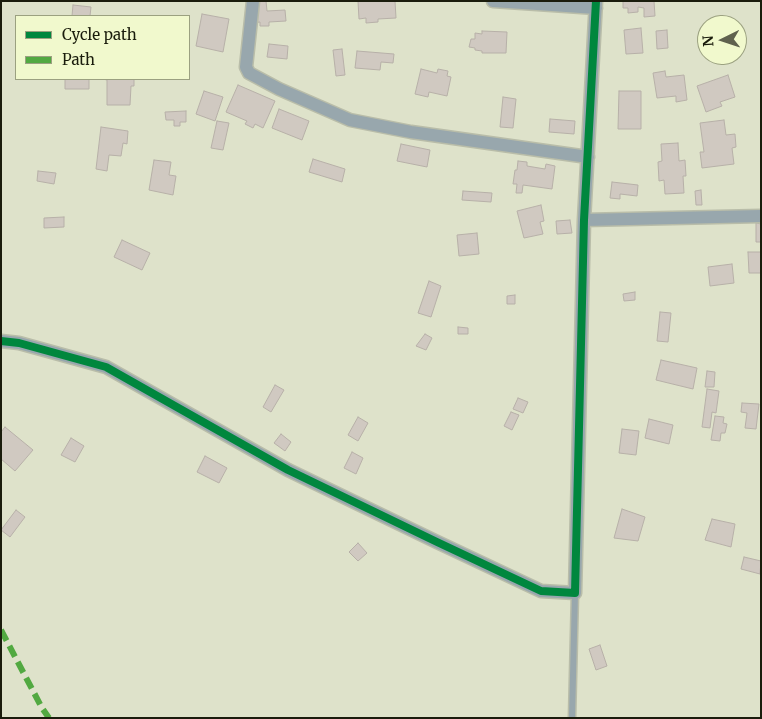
<!DOCTYPE html>
<style>
body{margin:0}
#map{position:relative;width:762px;height:719px;overflow:hidden;background:#dee2ca;font-family:Merriweather,serif}
canvas{display:block}
.frame{position:absolute;inset:0;border:2px solid #1a1c0c;pointer-events:none}
.legend{position:absolute;left:15px;top:15px;width:175px;height:65px;box-sizing:border-box;background:#f1f9cd;border:1px solid #9ba180;margin:0;padding:6px 9px;list-style:none;font-size:15px;color:#1a1c0c}
.legend li{display:flex;align-items:center;gap:10px;height:25px}
.legend b{width:25px;border:1px solid #9ba180}
.north{position:absolute;left:697px;top:15px;width:50px;height:50px;box-sizing:border-box;background:#f1f9cd;border:1px solid #9ba180;border-radius:50%;rotate:266deg;font-size:14px;font-weight:700;line-height:20px;text-align:center;color:#1a1c0c}
.north::after{content:'';display:block;margin:auto;width:18px;height:22px;background:#5f614e;clip-path:polygon(50% 0,100% 100%,50% 72%,0 100%)}
</style>
<div id="map">
<canvas width="762" height="719"></canvas>
<div class="frame"></div>
<ul class="legend">
<li><b style="height:6px;background:#00873e"></b>Cycle path</li>
<li><b style="height:6px;background:#52a941"></b>Path</li>
</ul>
<div class="north">N</div>
</div>
<script>
const c = document.querySelector('canvas').getContext('2d');
c.lineJoin = 'round';
function fillPath(path, color) {
  c.fillStyle = color;
  c.fill(path, 'evenodd');
}
function shape(rows) {
  const path = new Path2D();
  for (const r of rows) {
    path.moveTo(r[0], r[1]);
    for (let i = 2; i < r.length; i += 2) path.lineTo(r[i], r[i + 1]);
  }
  return path;
}
function strokePath(path, color, width, dash) {
  c.strokeStyle = color;
  c.lineWidth = width;
  c.lineCap = dash ? 'butt' : 'round';
  c.setLineDash(dash || []);
  c.stroke(path);
}
const building = shape([
 [250,1,266,1,267,11,285,10,286,21,269,22,269,26,260,26,260,22,251,23,250,1],
 [358,1,395,1,396,18,378,19,378,22,366,23,366,18,359,19,358,1],
 [623,1,654,1,655,16,644,17,644,8,638,7,638,12,628,13,628,8,623,8,623,1],
 [73,5,91,7,90,16,72,16,73,5],
 [202,14,229,19,223,52,196,46,202,14],
 [641,28,643,53,626,54,624,30,641,28],
 [667,30,668,48,657,49,656,31,667,30],
 [482,31,507,32,506,53,482,53,482,51,475,50,475,48,469,47,471,39,475,39,475,33,482,34,482,31],
 [269,44,288,46,287,59,267,57,269,44],
 [342,49,345,75,336,76,333,50,342,49],
 [357,51,394,54,393,63,381,62,380,70,355,68,357,51],
 [421,69,437,73,438,69,448,71,447,76,451,77,447,96,429,92,428,97,415,94,421,69],
 [665,71,666,77,684,75,687,100,676,102,676,96,657,98,653,73,665,71],
 [728,75,735,97,720,102,722,106,706,112,697,86,728,75],
 [65,79,89,79,89,89,65,89,65,79],
 [103,79,134,79,134,86,131,86,130,105,107,105,107,80,103,79],
 [238,85,275,101,263,128,255,124,253,128,245,124,247,121,226,112,238,85],
 [204,91,223,97,215,121,196,114,204,91],
 [619,91,641,91,641,129,618,129,619,91],
 [503,97,516,99,513,128,500,127,503,97],
 [279,109,309,121,302,140,272,128,279,109],
 [186,111,186,122,180,122,180,126,174,126,174,120,166,120,165,112,186,111],
 [550,119,575,121,574,134,549,132,550,119],
 [724,120,726,135,735,134,736,147,732,148,734,164,702,168,700,152,704,152,700,123,724,120],
 [217,121,229,123,223,150,211,148,217,121],
 [101,127,128,131,127,144,123,143,121,156,109,155,107,171,96,169,101,127],
 [678,143,679,161,685,160,686,176,683,176,684,193,665,194,664,180,659,181,658,162,662,161,661,144,678,143],
 [401,144,430,150,427,167,397,161,401,144],
 [313,159,345,169,342,182,309,172,313,159],
 [154,160,171,162,169,175,176,176,173,195,149,190,154,160],
 [518,161,527,162,527,166,545,169,546,164,555,166,552,189,523,185,522,193,516,193,517,184,513,184,515,170,517,170,518,161],
 [38,171,56,173,54,184,37,181,38,171],
 [612,182,638,185,637,196,620,194,620,199,610,198,612,182],
 [701,190,702,205,696,205,695,191,701,190],
 [463,191,492,193,491,202,462,200,463,191],
 [541,205,544,221,540,222,543,234,524,238,517,211,541,205],
 [64,217,64,227,44,228,44,218,64,217],
 [570,220,572,233,557,234,556,221,570,220],
 [756,223,761,224,761,242,756,242,756,223],
 [477,233,479,254,459,256,457,235,477,233],
 [122,240,150,253,142,270,114,257,122,240],
 [748,252,761,252,761,273,749,273,748,252],
 [732,264,734,283,710,286,708,267,732,264],
 [429,281,441,286,431,317,418,313,429,281],
 [635,292,635,300,624,301,623,294,635,292],
 [515,295,515,304,507,304,507,296,515,295],
 [660,312,671,313,668,342,657,341,660,312],
 [458,327,468,328,468,334,458,334,458,327],
 [425,334,432,338,426,350,416,346,425,334],
 [661,360,697,368,693,389,656,380,661,360],
 [707,371,715,372,714,387,705,387,707,371],
 [275,385,284,390,271,412,263,407,275,385],
 [707,389,719,391,716,413,712,412,710,428,702,427,707,389],
 [518,398,528,402,523,413,513,409,518,398],
 [742,403,759,404,756,429,745,428,747,413,741,412,742,403],
 [511,412,519,415,512,430,504,426,511,412],
 [715,416,724,417,723,423,727,424,725,433,721,433,720,441,711,440,715,416],
 [358,417,368,423,358,441,348,435,358,417],
 [649,419,673,425,669,444,645,438,649,419],
 [5,427,33,450,15,471,1,459,1,432,5,427],
 [622,429,639,431,636,455,619,453,622,429],
 [281,434,291,442,285,451,274,443,281,434],
 [71,438,84,446,75,462,61,455,71,438],
 [352,452,363,458,356,474,344,468,352,452],
 [205,456,227,468,219,483,197,472,205,456],
 [622,509,645,517,638,541,614,538,622,509],
 [16,510,25,517,10,537,1,530,16,510],
 [712,519,735,524,731,547,705,540,712,519],
 [358,543,367,553,358,561,349,552,358,543],
 [744,557,761,561,760,574,741,569,744,557],
 [600,645,607,666,596,670,589,649,600,645]
]);
const service = shape([
 [572,718,575,593]
]);
const minor = shape([
 [253,1,246,67,249,73,279,89,350,120,411,132,588,157],
 [493,1,596,8],
 [584,220,761,216],
 [1,341,19,343,106,367,288,470,437,542,541,591,575,593,584,220,596,1]
]);
const quiet = shape([
 [1,630,42,708,49,718]
]);
const cycleway = shape([
 [1,341,19,343,106,367,288,470,437,542,541,591,575,593,584,220,596,1]
]);
fillPath(building, '#d0c9c1');
strokePath(building, '#b7b0a8', 1);
strokePath(service, '#b9bda9', 9);
strokePath(minor, '#b9bda9', 15);
strokePath(service, '#98a7ad', 6);
strokePath(minor, '#98a7ad', 12);
strokePath(quiet, '#52a941', 6, [12, 6]);
strokePath(cycleway, '#00873e', 8);
</script>
